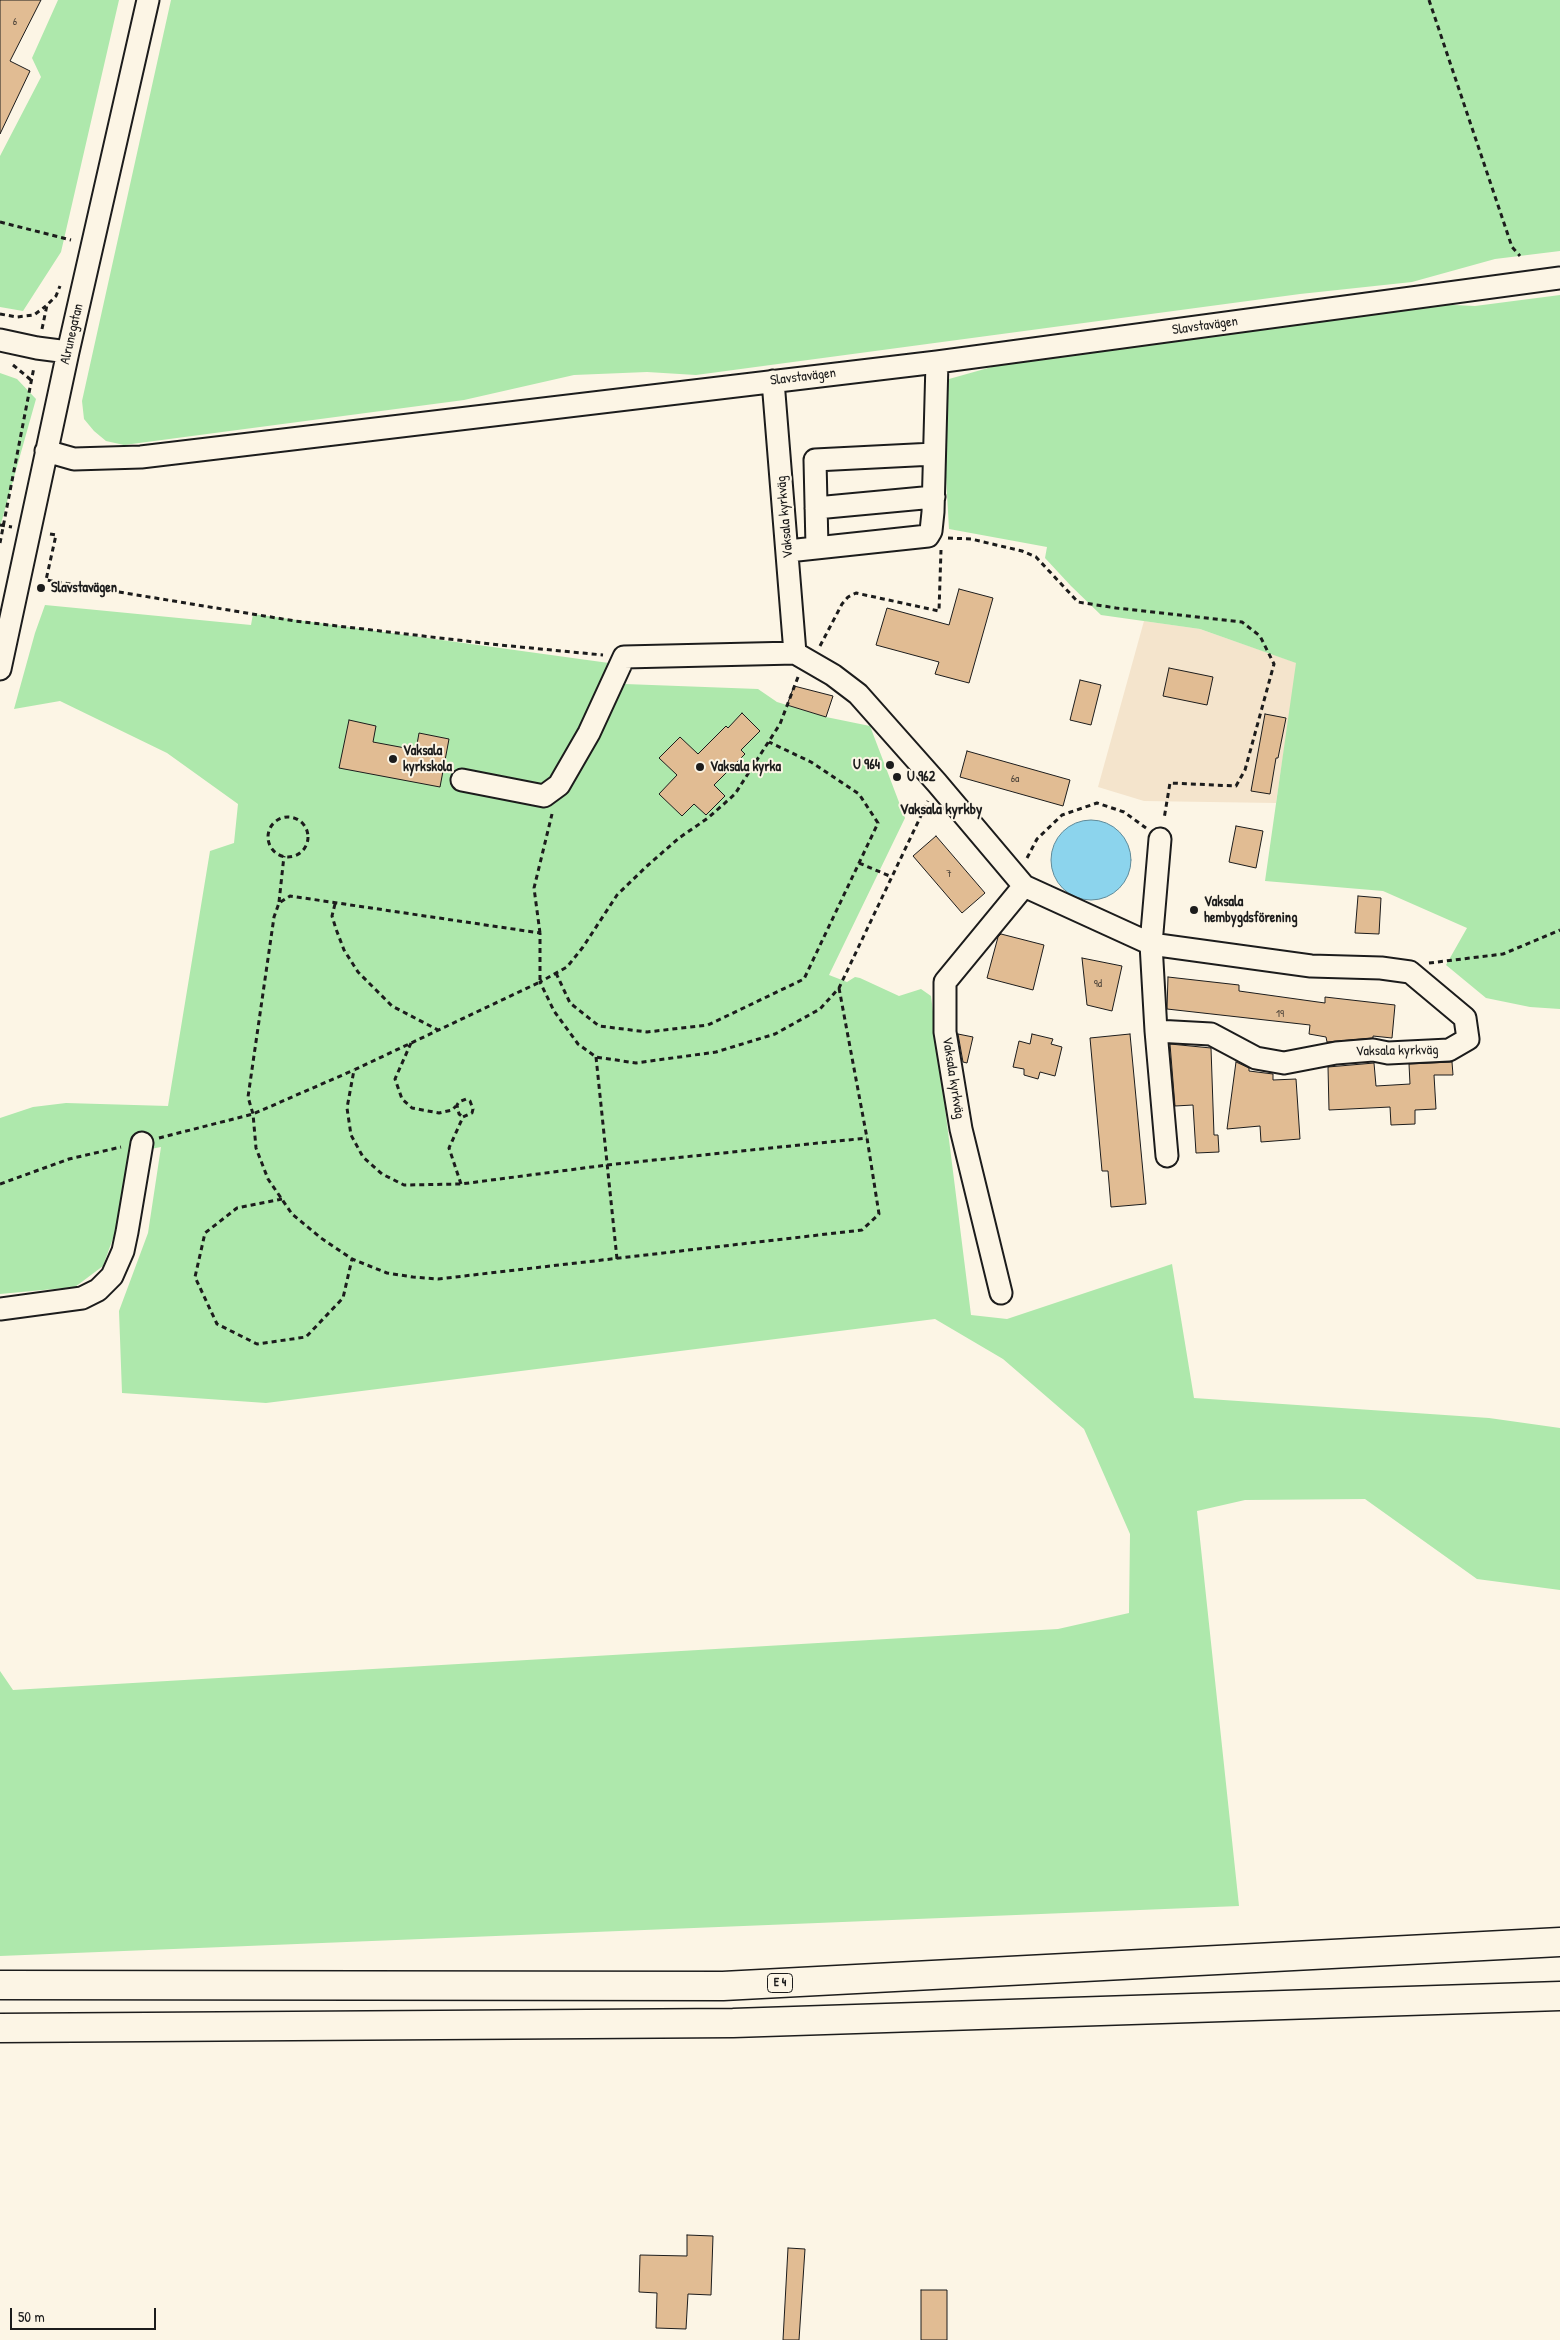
<!DOCTYPE html>
<meta charset="utf-8">
<style>
body{margin:0}
#map{position:relative;width:1560px;height:2340px;overflow:hidden;background:#fcf5e5;font-family:"Patrick Hand",sans-serif}
canvas{display:block}
.scale{position:absolute;left:10px;top:2308px;width:146px;height:22px;box-sizing:border-box;border:2px solid #1c1c1c;border-top:0;padding-left:6px;font-size:15px;line-height:18px;white-space:nowrap;color:#1c1c1c;-webkit-text-stroke:4px #fcf5e5;paint-order:stroke}
</style>
<div id="map">
<canvas width="1560" height="2340"></canvas>
<div class="scale">50 m</div>
</div>
<script>
const c = document.querySelector('canvas').getContext('2d');
c.lineJoin = 'round';
function fillPath(path, color) {
  c.fillStyle = color;
  c.fill(path, 'evenodd');
}
function shape(rows) {
  const path = new Path2D();
  for (const r of rows) {
    if (r.length === 3) {
      path.moveTo(r[0] + r[2], r[1]);
      path.arc(r[0], r[1], r[2], 0, 2 * Math.PI);
      continue;
    }
    path.moveTo(r[0], r[1]);
    for (let i = 2; i < r.length; i += 2) path.lineTo(r[i], r[i + 1]);
  }
  return path;
}
function strokePath(path, color, width, dash) {
  c.strokeStyle = color;
  c.lineWidth = width;
  c.lineCap = dash ? 'butt' : 'round';
  c.setLineDash(dash || []);
  c.stroke(path);
}
function label(font, color, halo, rows, align = 'center') {
  c.font = font + ' "Patrick Hand",sans-serif';
  c.lineWidth = 4;
  c.setLineDash([]);
  c.textBaseline = 'middle';
  c.strokeStyle = halo;
  c.fillStyle = color;
  for (const [text, x, y, turn = 0] of rows) {
    c.save();
    c.translate(x, y);
    c.rotate((+turn || 0) * Math.PI / 180);
    c.textAlign = isNaN(turn) ? turn : align;
    if (halo) c.strokeText(text, 0, 0);
    c.fillText(text, 0, 0);
    c.restore();
  }
}
const built = shape([
 [1144,621,1200,629,1297,663,1276,803,1144,801,1098,787]
]);
const green = shape([
 [58,0,119,0,61,252,23,311,0,307,0,156,41,77,32,58],
 [171,0,1560,0,1560,251,1495,259,1412,282,1300,294,696,375,647,372,574,375,464,400,124,445,106,441,94,431,84,419,82,401],
 [1560,295,1560,1009,1530,1007,1486,998,1446,965,1467,928,1383,891,1265,881,1296,663,1200,629,1101,615,1071,586,1045,558,1047,547,949,529,943,425,949,379,1020,359,1432,304,1475,306],
 [0,373,17,379,36,399,0,527],
 [45,605,251,625,253,614,609,663,612,671,568,784,625,684,758,689,777,702,826,717,870,726,905,818,829,975,847,982,855,977,860,978,899,996,921,989,931,996,971,1315,1007,1319,1172,1264,1194,1398,1489,1418,1560,1428,1560,1590,1477,1579,1365,1499,1245,1500,1197,1511,1239,1906,0,1956,0,1671,13,1690,1058,1629,1129,1613,1130,1534,1084,1429,1003,1359,935,1319,266,1403,122,1393,119,1311,148,1233,161,1147,129,1153,116,1230,103,1266,75,1287,0,1294,0,1118,33,1107,66,1103,168,1106,210,851,234,843,238,804,167,753,60,701,14,709,35,633]
]);
const water = shape([
 [1091,860,40]
]);
const building = shape([
 [0,0,41,0,10,61,30,71,0,134,0,0],
 [959,589,993,598,969,683,935,674,939,662,876,645,887,608,949,625,959,589],
 [1169,668,1213,677,1207,705,1163,696,1169,668],
 [1080,680,1101,685,1091,725,1070,720,1080,680],
 [794,686,833,696,826,717,787,705,794,686],
 [742,713,760,731,741,750,745,754,714,785,725,796,706,815,694,804,682,816,659,794,677,775,659,758,680,737,698,754,726,726,728,728,742,713],
 [1265,714,1286,718,1278,758,1276,758,1270,794,1251,791,1265,714],
 [349,720,376,726,373,742,416,750,419,733,449,739,440,787,339,768,349,720],
 [967,751,1070,780,1063,806,960,777,967,751],
 [1236,826,1263,831,1256,868,1229,862,1236,826],
 [936,836,985,893,962,913,913,856,936,836],
 [1358,896,1381,898,1379,934,1355,933,1358,896],
 [1001,934,1044,945,1033,990,987,978,998,937,1001,934],
 [1082,958,1122,966,1112,1011,1087,1005,1082,958],
 [1168,977,1239,985,1239,991,1325,1003,1325,997,1395,1005,1392,1038,1373,1036,1373,1038,1327,1042,1326,1037,1309,1034,1310,1025,1167,1009,1168,977],
 [958,1034,973,1037,967,1063,963,1062,958,1034],
 [1032,1034,1053,1039,1051,1044,1062,1047,1055,1076,1040,1072,1038,1079,1024,1075,1024,1069,1013,1067,1019,1041,1030,1044,1032,1034],
 [1130,1034,1146,1204,1111,1207,1108,1171,1102,1171,1090,1038,1130,1034],
 [1170,1044,1211,1048,1214,1135,1218,1135,1219,1152,1196,1153,1193,1105,1175,1106,1170,1044],
 [1236,1062,1249,1068,1249,1071,1273,1074,1273,1080,1296,1079,1300,1139,1261,1142,1260,1126,1227,1129,1236,1062],
 [1452,1062,1453,1075,1434,1075,1436,1109,1415,1110,1415,1124,1391,1125,1390,1107,1329,1110,1328,1067,1374,1063,1376,1086,1410,1084,1409,1064,1452,1062],
 [687,2235,713,2236,711,2295,688,2294,686,2329,656,2328,657,2293,639,2292,640,2255,687,2256,687,2235],
 [788,2248,805,2249,799,2340,783,2340,788,2248],
 [921,2290,947,2290,947,2340,921,2340,921,2290]
]);
const path = shape([
 [1429,0,1512,247,1520,256],
 [0,222,71,240],
 [0,314,17,317,34,315,46,306],
 [42,329,47,305,56,296,60,286],
 [13,365,31,380],
 [0,525,12,527],
 [50,534,56,535,46,580,295,621,500,645,603,655],
 [948,538,971,539,1022,551,1036,557,1078,602,1116,608,1242,622,1260,636,1274,664,1245,770,1236,786,1170,783,1164,819],
 [0,543,34,367],
 [820,646,842,604,848,597,856,593,939,611,941,550],
 [798,677,780,724,735,794,708,818,679,838,647,866,617,895,583,947,567,967,540,982,554,1011,578,1044,596,1057,636,1063,716,1052,775,1034,820,1009,839,988,928,801],
 [288,837,20],
 [1027,858,1037,839,1062,815,1097,803,1124,812,1146,828],
 [859,863,892,877],
 [279,902,284,856],
 [335,904,332,916,336,929,344,950,358,972,392,1006,438,1030],
 [540,933,534,888,552,814],
 [1429,963,1503,954,1560,930],
 [556,973,570,1003,599,1026,647,1032,708,1025,804,979,878,823,859,794,811,762,769,742],
 [839,988,867,1138,879,1214,862,1230,438,1279,413,1277,387,1273,352,1259,321,1238,292,1214,268,1179,256,1148,253,1114,248,1097,274,917,279,903,290,896,540,933,540,982,354,1070,347,1108,351,1135,363,1157,382,1174,404,1185,461,1184,607,1165,867,1138],
 [411,1043,395,1079,402,1099,412,1108,439,1113,452,1110,456,1106],
 [596,1057,617,1259],
 [159,1138,253,1114,354,1070],
 [0,1184,69,1159,121,1147],
 [461,1184,449,1148,463,1117,472,1113,473,1109,470,1101,466,1099,459,1102,457,1105,459,1114,463,1117],
 [282,1199,237,1208,205,1233,195,1277,217,1324,257,1344,306,1337,343,1298,352,1259]
]);
const minor = shape([
 [0,340,37,348,68,352],
 [773,381,795,653,833,675,858,694,937,783,1024,886,1151,944,1311,966,1381,968,1410,972,1465,1018,1468,1039,1449,1050,1388,1053,1373,1050,1336,1053,1284,1063,1256,1058,1211,1034,1156,1031],
 [46,451,74,459,141,457,937,362,1560,278],
 [816,508,934,497],
 [817,547,815,460,934,454],
 [788,551,928,536,931,531,933,512,937,362],
 [0,669,68,352,148,0],
 [462,780,544,796,559,785,589,733,624,657,795,653],
 [1160,839,1151,944,1156,1031,1167,1156],
 [1001,1293,961,1129,945,1032,945,982,1024,886],
 [0,1309,82,1298,98,1290,112,1276,123,1251,127,1232,142,1143]
]);
const highway = shape([
 [0,1985,723,1986,1560,1942],
 [0,2028,733,2023,1560,1996]
]);
const markers = [
 [41,588,5,"#1c1c1c"],
 [393,759,5,"#1c1c1c"],
 [890,765,5,"#1c1c1c"],
 [700,767,5,"#1c1c1c"],
 [897,777,5,"#1c1c1c"],
 [1194,910,5,"#1c1c1c"]
];
const numberNames = [
 ["6",15,22],
 ["6a",1015,779],
 ["7",949,874],
 ["9d",1098,984],
 ["19",1280,1014]
];
const shields = [
 [780,1983,25]
];
const shieldNames = [
 ["E 4",780,1983]
];
const streetNames = [
 ["Slavstavägen",1205,326,-8],
 ["Alrunegatan",72,334,-77],
 ["Slavstavägen",803,377,-7],
 ["Vaksala kyrkväg",785,517,-95],
 ["Vaksala kyrkväg",1397,1051,-1],
 ["Vaksala kyrkväg",953,1078,81]
];
const poiNames = [
 ["Slavstavägen",51,588],
 ["Vaksala",403,751],
 ["kyrkskola",403,767],
 ["U 964",880,765,"right"],
 ["Vaksala kyrka",710,767],
 ["U 962",907,777],
 ["Vaksala",1204,902],
 ["hembygdsförening",1204,918]
];
const neighbourhoodNames = [
 ["Vaksala kyrkby",941,810]
];
fillPath(built, '#f4e4cc');
fillPath(green, '#aee8ac');
fillPath(water, '#8cd4ed');
strokePath(water, '#5f8a99', 1);
fillPath(building, '#e1bc93');
strokePath(building, '#1c1c1c', 1);
strokePath(minor, '#1c1c1c', 25);
strokePath(highway, '#1c1c1c', 31);
strokePath(path, '#1c1c1c', 3, [5, 4]);
strokePath(minor, '#fcf5e5', 21);
strokePath(highway, '#fcf5e5', 28);
for (const [x, y, r, color] of markers) {
  const dot = new Path2D();
  dot.arc(x, y, r, 0, 2 * Math.PI);
  c.fillStyle = color;
  c.fill(dot);
  strokePath(dot, '#fcf5e5', 2);
}
label('11px', '#4d443a', null, numberNames);
for (const [x, y, w] of shields) {
  const box = new Path2D();
  box.roundRect(x - w / 2, y - 9.5, w, 19, 4);
  c.fillStyle = '#fcf5e5';
  c.fill(box);
  strokePath(box, '#1c1c1c', 1);
}
label('bold 12px', '#1c1c1c', null, shieldNames);
label('14px', '#1c1c1c', '#fcf5e5', streetNames);
label('bold 14px', '#1c1c1c', '#fcf5e5', poiNames, 'left');
label('bold 15px', '#1c1c1c', '#fcf5e5', neighbourhoodNames);
</script>
